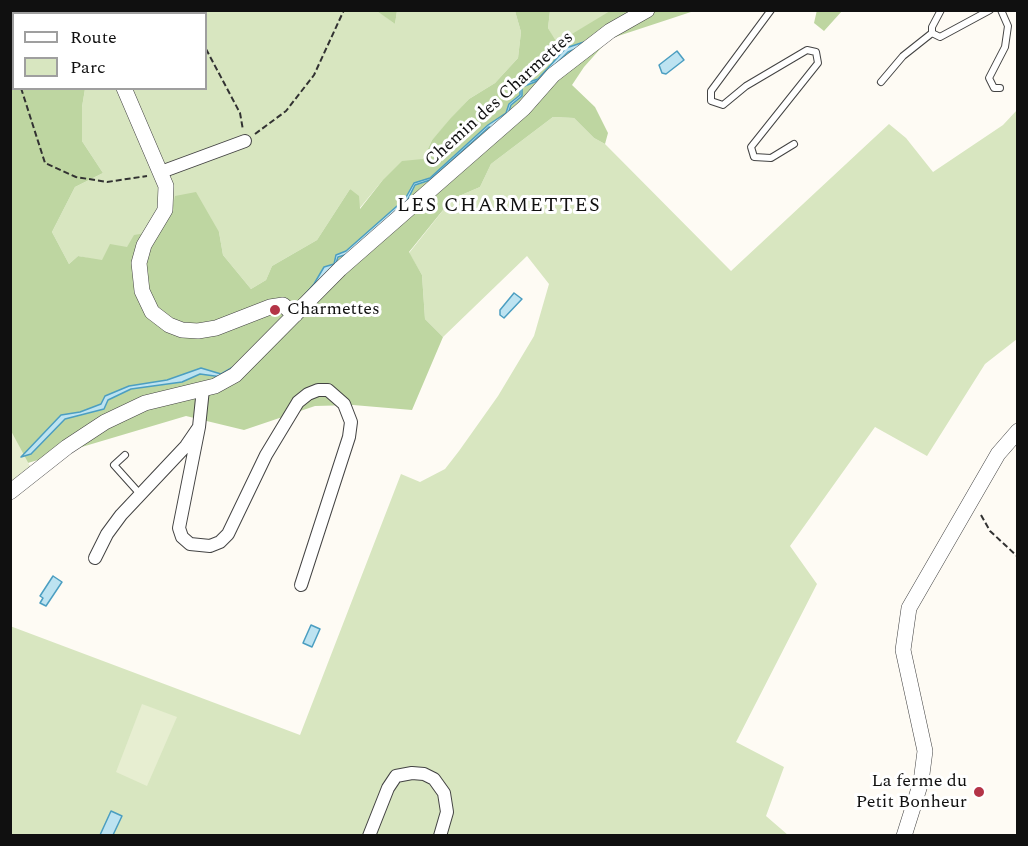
<!DOCTYPE html>
<style>
body{margin:0}
#map{position:relative;width:1028px;height:846px;overflow:hidden;background:#fefbf4;font-family:Spectral,serif}
canvas{display:block}
.frame{position:absolute;inset:0;border:12px solid #101010;pointer-events:none}
.legend{position:absolute;left:12px;top:12px;width:195px;height:78px;box-sizing:border-box;background:#fff;border:2px solid #9f9f9f;margin:0;padding:8px 10px;list-style:none;font-size:18px;color:#101010}
.legend li{display:flex;align-items:center;gap:12px;height:30px}
.legend b{width:30px;border:2px solid #9f9f9f}
</style>
<div id="map">
<canvas width="1028" height="846"></canvas>
<div class="frame"></div>
<ul class="legend">
<li><b style="height:8px;background:#fff"></b>Route</li>
<li><b style="height:16px;background:#d8e6c0"></b>Parc</li>
</ul>
</div>
<script>
const c = document.querySelector('canvas').getContext('2d');
c.lineJoin = 'round';
function fillPath(path, color) {
  c.fillStyle = color;
  c.fill(path, 'evenodd');
}
function shape(rows) {
  const path = new Path2D();
  for (const r of rows) {
    path.moveTo(r[0], r[1]);
    for (let i = 2; i < r.length; i += 2) path.lineTo(r[i], r[i + 1]);
  }
  return path;
}
function strokePath(path, color, width, dash) {
  c.strokeStyle = color;
  c.lineWidth = width;
  c.lineCap = dash ? 'butt' : 'round';
  c.setLineDash(dash || []);
  c.stroke(path);
}
function label(font, color, halo, rows, align = 'center') {
  c.font = font + ' Spectral,serif';
  c.lineWidth = 6;
  c.setLineDash([]);
  c.textBaseline = 'middle';
  c.strokeStyle = halo;
  c.fillStyle = color;
  for (const [text, x, y, turn = 0] of rows) {
    c.save();
    c.translate(x, y);
    c.rotate((+turn || 0) * Math.PI / 180);
    c.textAlign = isNaN(turn) ? turn : align;
    if (halo) c.strokeText(text, 0, 0);
    c.fillText(text, 0, 0);
    c.restore();
  }
}
const green = shape([
 [377,10,395,24,397,11,515,11,521,32,518,58,495,83,469,99,432,140,423,159,382,181,359,209,350,189,317,240,272,266,266,280,251,289,223,255,219,232,171,215,158,231,102,261,78,256,69,264,52,232,75,187,103,173,82,141,82,107,85,89,206,88,206,14,77,14,76,11],
 [550,11,612,11,556,44,548,28],
 [1017,110,1017,339,985,364,927,456,875,427,790,546,817,584,736,742,784,767,766,816,788,835,11,835,10,626,300,735,401,474,420,482,445,469,459,451,498,396,534,336,549,284,527,256,443,337,425,319,422,275,409,253,452,199,480,187,491,164,553,117,574,118,594,138,605,144,731,271,889,124,906,138,933,172,1003,125]
]);
const forest = shape([
 [76,10,77,13,14,14,14,88,85,89,82,107,82,141,103,173,75,187,52,232,69,264,78,256,102,260,110,244,127,247,134,235,158,231,171,215,175,196,196,192,219,232,223,255,251,289,266,280,272,266,317,240,350,189,359,196,360,209,382,181,402,161,423,159,432,140,450,119,469,99,495,83,518,58,521,32,515,11,550,11,548,28,557,43,610,11,694,11,609,39,584,67,572,85,595,107,608,133,605,144,594,138,574,118,553,117,491,164,480,187,452,199,409,252,422,275,425,319,443,337,412,410,353,405,315,406,244,430,186,416,11,468,11,11],
 [817,10,842,10,842,11,824,31,814,23],
 [377,11,397,11,395,24]
]);
const pitch = shape([
 [10,429,31,468,10,483],
 [142,704,177,717,147,786,116,772]
]);
const water = shape([
 [584,42,585,45,568,52,540,80,522,87,522,96,511,105,508,114,492,128,489,127,430,180,415,185,407,201,348,254,338,257,335,266,301,299,314,284,324,267,334,264,336,255,346,251,405,199,414,183,430,178,488,125,506,113,509,104,520,95,520,85,538,79,566,48,584,42],
 [677,51,684,60,666,74,662,73,659,65,677,51],
 [514,293,522,299,504,318,500,315,500,310,514,293],
 [274,326,276,328,241,364,222,377,200,374,182,382,131,389,108,400,104,409,65,419,31,454,21,457,61,415,80,412,101,404,105,396,129,386,167,380,201,368,221,374,240,363,274,326],
 [53,576,62,582,46,606,40,603,43,598,40,596,53,576],
 [311,625,320,629,312,647,303,643,311,625],
 [111,811,122,816,113,835,100,835,111,811]
]);
const path = shape([
 [186,10,188,14],
 [206,49,240,113,243,130],
 [10,55,14,65],
 [10,74,14,75],
 [21,88,45,163,76,177,107,182,147,176],
 [255,134,286,111,314,75,344,10],
 [981,515,990,531,1018,557]
]);
const service = shape([
 [771,10,711,91,711,101,723,105,746,86,807,50,816,52,818,63,751,147,754,157,771,158,794,144],
 [941,10,932,27,932,33,940,37,990,10],
 [881,82,903,56,932,33],
 [1000,88,994,88,989,78,1005,47,1008,26,1001,10],
 [125,455,114,465,140,494]
]);
const minor = shape([
 [161,172,245,141],
 [199,427,179,528,182,537,190,544,210,546,220,542,228,534,266,455,298,402,308,394,318,390,328,390,344,404,351,422,349,437,301,585],
 [95,558,107,534,121,515,186,446,199,427,203,389],
 [369,836,388,788,396,776,412,773,424,774,434,779,444,793,447,812,440,836]
]);
const tertiary = shape([
 [88,10,90,14],
 [124,88,166,186,165,210,144,245,139,263,142,291,152,312,169,325,182,330,198,331,216,328,270,307,283,305,295,315],
 [10,492,67,447,105,422,145,403,215,386,235,375,340,269,524,108,553,75,610,31,647,10],
 [904,836,921,782,925,751,903,650,909,608,998,454,1018,431]
]);
const markers = [
 [275,310,6,"#b43447"],
 [979,792,6,"#b43447"]
];
const streetNames = [
 ["Chemin des Charmettes",500,100,-42]
];
const poiNames = [
 ["Charmettes",287,310],
 ["La ferme du",967,782,"right"],
 ["Petit Bonheur",967,803,"right"]
];
const neighbourhoodNames = [
 ["LES CHARMETTES",499,207]
];
fillPath(green, '#d8e6c0');
fillPath(forest, '#bed6a1');
fillPath(pitch, '#e7eed1');
fillPath(water, '#bde3f1');
strokePath(water, '#4b9ec1', 1.5);
strokePath(service, '#434343', 8);
strokePath(minor, '#434343', 14);
strokePath(tertiary, '#434343', 16);
strokePath(path, '#323232', 2, [6, 3]);
strokePath(service, '#fff', 6);
strokePath(minor, '#fff', 12);
strokePath(tertiary, '#fff', 15);
for (const [x, y, r, color] of markers) {
  const dot = new Path2D();
  dot.arc(x, y, r, 0, 2 * Math.PI);
  c.fillStyle = color;
  c.fill(dot);
  strokePath(dot, '#fff', 2);
}
label('18px', '#101010', '#fff', streetNames);
label('18px', '#101010', '#fff', poiNames, 'left');
c.letterSpacing = '1.5px';
label('20px', '#101010', '#fff', neighbourhoodNames);
c.letterSpacing = '0px';
</script>
